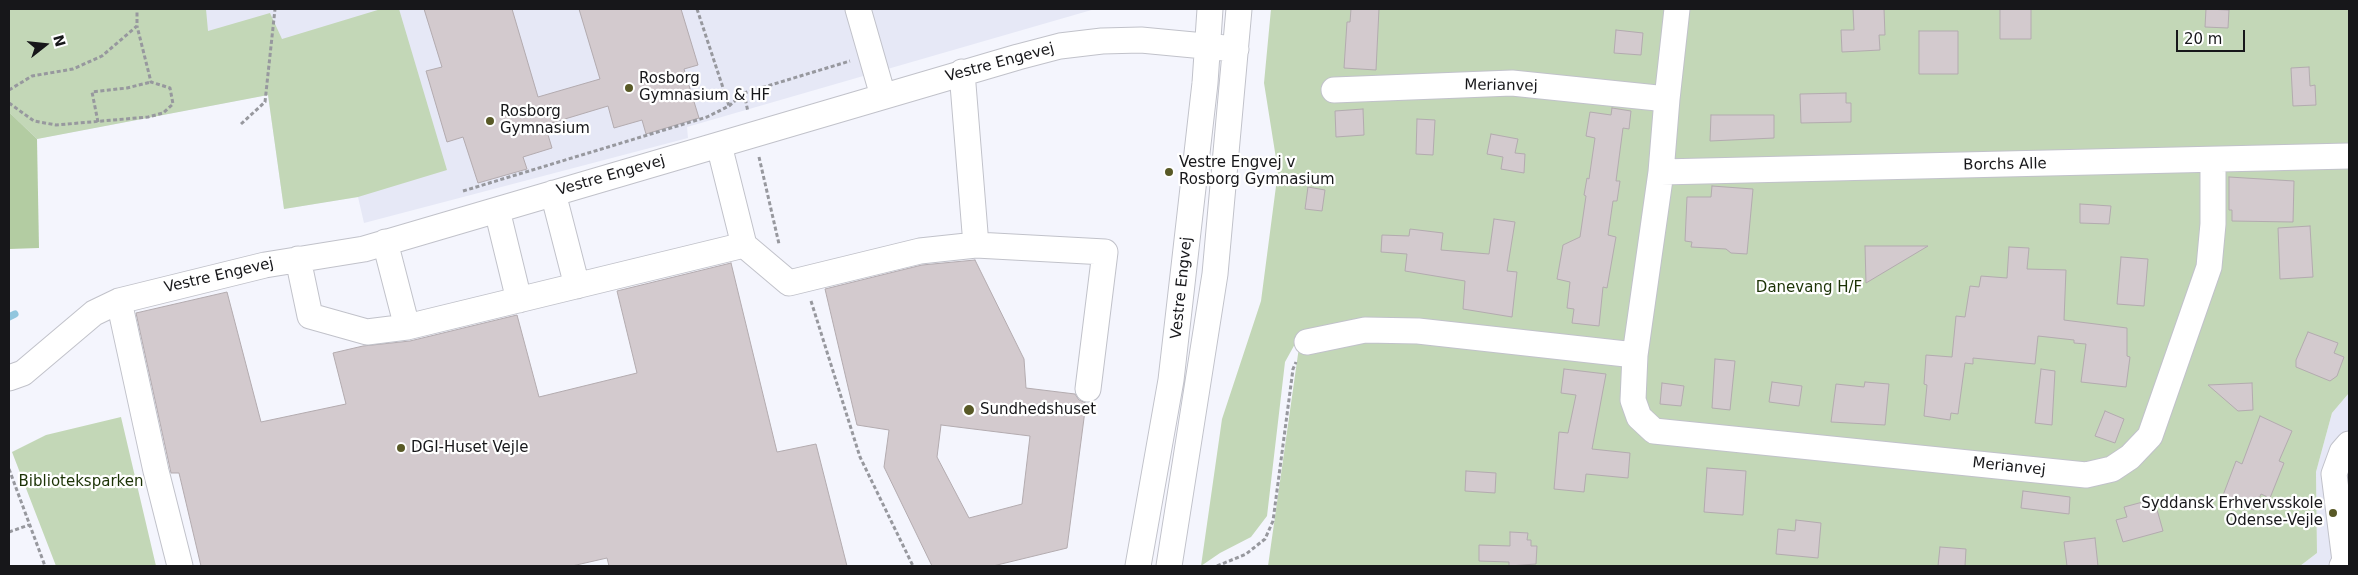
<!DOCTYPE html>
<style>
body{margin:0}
#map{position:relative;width:2358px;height:575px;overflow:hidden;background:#f4f5fd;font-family:"DejaVu Sans",sans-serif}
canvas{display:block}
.frame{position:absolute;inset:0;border:10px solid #17171a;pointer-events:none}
.north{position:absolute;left:20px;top:20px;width:50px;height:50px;-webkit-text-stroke:4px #fff;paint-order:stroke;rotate:74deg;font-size:14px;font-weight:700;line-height:20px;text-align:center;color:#17171a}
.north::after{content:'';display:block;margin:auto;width:18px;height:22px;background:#17171a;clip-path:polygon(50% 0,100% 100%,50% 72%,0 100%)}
.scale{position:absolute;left:2176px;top:30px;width:69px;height:22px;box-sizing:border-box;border:2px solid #17171a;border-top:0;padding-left:6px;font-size:15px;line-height:18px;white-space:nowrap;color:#17171a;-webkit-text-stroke:4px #fff;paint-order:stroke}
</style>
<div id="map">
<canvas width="2358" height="575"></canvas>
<div class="frame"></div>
<div class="north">N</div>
<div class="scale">20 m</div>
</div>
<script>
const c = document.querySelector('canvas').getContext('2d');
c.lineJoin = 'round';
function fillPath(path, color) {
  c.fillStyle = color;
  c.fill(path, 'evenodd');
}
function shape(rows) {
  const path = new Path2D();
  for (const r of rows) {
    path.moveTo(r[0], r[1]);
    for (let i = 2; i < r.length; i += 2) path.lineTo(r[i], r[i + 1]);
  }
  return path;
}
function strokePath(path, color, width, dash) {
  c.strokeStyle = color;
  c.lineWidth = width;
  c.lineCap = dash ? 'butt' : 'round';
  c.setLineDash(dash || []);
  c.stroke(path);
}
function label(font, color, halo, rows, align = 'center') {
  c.font = font + ' "DejaVu Sans",sans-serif';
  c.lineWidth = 4.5;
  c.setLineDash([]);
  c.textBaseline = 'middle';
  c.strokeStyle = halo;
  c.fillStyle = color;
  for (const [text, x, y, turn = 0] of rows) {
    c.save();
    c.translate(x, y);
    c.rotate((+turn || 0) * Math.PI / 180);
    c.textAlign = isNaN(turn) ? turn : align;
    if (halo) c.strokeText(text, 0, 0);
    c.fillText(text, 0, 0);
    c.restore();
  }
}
const built = shape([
 [9,9,1095,9,687,127,688,138,364,223,358,197,284,209,268,95,37,139,9,112],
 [2349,393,2349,566,2300,566,2317,553,2316,472,2332,413]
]);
const green = shape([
 [9,9,206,9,208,31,270,13,282,39,381,9,399,9,447,170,358,197,284,209,268,95,37,139,9,112],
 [1271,9,2349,9,2349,393,2332,413,2316,472,2317,553,2300,566,1268,566,1301,333,1285,362,1267,516,1251,537,1220,553,1201,566,1222,419,1261,301,1278,171,1264,83],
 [121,417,156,566,56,566,12,452,46,435]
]);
const forest = shape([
 [9,112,37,139,39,248,9,249]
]);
const stream = shape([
 [9,317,15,314]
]);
const building = shape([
 [424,9,512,9,538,97,600,79,579,9,681,9,698,65,684,69,699,118,646,134,642,120,614,128,608,106,545,125,552,148,523,157,527,169,478,183,463,137,447,142,426,71,442,67,424,9],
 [1351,9,1379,9,1376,70,1344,68,1347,22,1350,22,1351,9],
 [1853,9,1884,9,1885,35,1879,35,1880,50,1842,52,1841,30,1854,30,1853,9],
 [2000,9,2031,9,2031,39,2000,39,2000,9],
 [2206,9,2229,10,2228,28,2205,27,2206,9],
 [1616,30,1643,33,1641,55,1614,53,1616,30],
 [1919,31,1958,31,1958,74,1919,74,1919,31],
 [2309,67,2310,86,2315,85,2316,105,2293,106,2291,68,2309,67],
 [1846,93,1846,103,1851,103,1851,122,1801,123,1800,94,1846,93],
 [1612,108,1631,111,1629,129,1623,128,1616,181,1620,181,1617,201,1613,201,1608,235,1616,237,1607,288,1603,287,1599,326,1572,323,1574,309,1567,308,1570,282,1557,279,1563,245,1580,237,1586,196,1584,195,1587,178,1589,179,1595,138,1586,136,1590,112,1611,115,1612,108],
 [1363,109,1364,135,1336,137,1335,111,1363,109],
 [1711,115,1774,115,1774,138,1710,141,1711,115],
 [1417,119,1435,120,1433,155,1416,154,1417,119],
 [1491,134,1518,139,1515,153,1525,154,1524,173,1501,169,1503,157,1487,154,1491,134],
 [2229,177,2294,181,2293,222,2232,221,2232,210,2229,210,2229,177],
 [1712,186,1753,189,1747,254,1731,253,1726,249,1691,247,1692,242,1685,241,1687,197,1711,197,1712,186],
 [1308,187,1325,190,1322,211,1305,209,1308,187],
 [2080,204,2111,206,2109,224,2080,223,2080,204],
 [1494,219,1515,222,1507,271,1517,272,1512,317,1463,309,1465,281,1405,271,1407,254,1381,252,1382,235,1409,236,1410,229,1443,233,1441,250,1489,254,1494,219],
 [2310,226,2313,277,2280,279,2278,228,2310,226],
 [1865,246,1928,246,1866,283,1865,246],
 [2009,247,2029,248,2027,269,2066,270,2064,320,2127,328,2127,356,2130,357,2126,387,2081,382,2086,344,2074,343,2074,340,2038,336,2035,364,1973,358,1973,364,1965,363,1958,414,1951,413,1950,420,1924,416,1927,385,1924,384,1926,355,1952,357,1956,316,1965,317,1970,286,1979,287,1981,276,2007,278,2009,247],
 [2121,257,2148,259,2144,306,2117,304,2121,257],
 [975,260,1024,359,1026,388,1075,394,1079,400,1086,403,1067,548,993,566,932,566,884,467,889,430,857,425,825,289,922,265,975,260],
 [941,425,1030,436,1022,504,969,518,937,457,941,425],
 [731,263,777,452,816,444,847,566,609,566,607,558,572,566,201,566,179,473,171,473,136,313,227,292,261,422,346,404,333,353,363,346,410,341,517,315,539,397,637,373,617,291,731,263],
 [2308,332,2338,343,2334,353,2344,357,2337,376,2330,381,2296,367,2296,360,2308,332],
 [1715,359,1735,361,1730,410,1712,408,1715,359],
 [1564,369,1606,374,1592,449,1630,453,1628,478,1586,474,1584,492,1554,489,1559,432,1568,433,1576,395,1561,393,1564,369],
 [2041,369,2055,371,2052,425,2035,423,2041,369],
 [1772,382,1802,386,1799,406,1769,402,1772,382],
 [1865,382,1889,384,1885,425,1831,422,1836,384,1864,387,1865,382],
 [1662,383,1684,386,1681,406,1660,404,1662,383],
 [2252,383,2253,410,2238,411,2208,385,2252,383],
 [2105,411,2124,419,2115,443,2095,436,2105,411],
 [2260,416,2292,431,2279,461,2284,463,2270,498,2261,494,2254,510,2222,498,2236,461,2242,464,2260,416],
 [1707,468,1746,471,1743,515,1704,512,1707,468],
 [1466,471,1496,473,1495,493,1465,491,1466,471],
 [2023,491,2070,497,2069,514,2021,508,2023,491],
 [2154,499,2163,531,2123,542,2116,520,2127,517,2124,507,2154,499],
 [1796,520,1821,523,1818,558,1776,554,1778,529,1795,531,1796,520],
 [1510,532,1528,533,1527,540,1531,540,1531,546,1537,546,1536,564,1509,566,1509,562,1479,561,1479,545,1510,546,1510,532],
 [2095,538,2098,566,2067,566,2064,542,2095,538],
 [1940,547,1966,549,1965,566,1938,566,1940,547]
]);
const path = shape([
 [697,9,729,106],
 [9,90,32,76,73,69,102,56,137,26,137,9],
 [744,93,748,112],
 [9,103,34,121,56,125,148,117,163,113,173,104,170,88,151,82,137,26],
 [98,122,92,92,127,88,151,82],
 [241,124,265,102,275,9],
 [759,157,779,244],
 [463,191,707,117,729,106,744,93,850,61],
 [811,301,860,457,913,566],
 [9,469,45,566],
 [9,532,29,525],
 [1217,566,1246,554,1265,539,1273,521,1293,369,1296,362]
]);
const minor = shape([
 [858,9,883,96],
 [1677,9,1667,99,1661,172,1635,355,1633,400,1639,417,1654,431,2086,475,2112,469,2130,457,2150,436,2209,267,2213,224,2213,160],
 [962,72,976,245],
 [1334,90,1512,83,1667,99],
 [719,145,744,245],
 [1661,172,2349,156],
 [553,193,577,286],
 [497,210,519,300],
 [385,242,407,327],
 [298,259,310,316,367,332,407,327,744,245,789,283,920,251,976,245,1105,252,1088,389],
 [119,301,156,471,180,566],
 [1307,342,1365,330,1418,331,1635,355],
 [9,378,23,373,94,313,119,301,265,265,364,249,1018,57,1060,46,1102,41,1141,40,1236,49],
 [1138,566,1171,380,1205,83,1210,9],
 [1169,566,1215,274,1239,9],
 [2342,566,2345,561,2334,474,2342,452,2349,444]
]);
const markers = [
 [629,88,5,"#585926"],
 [490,121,5,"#585926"],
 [1169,172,5,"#585926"],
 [969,410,6,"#585926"],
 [401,448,5,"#585926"],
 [2333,513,5,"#585926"]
];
const streetNames = [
 ["Vestre Engevej",1000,63,-15],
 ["Merianvej",1501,86,1],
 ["Borchs Alle",2005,165,-1],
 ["Vestre Engevej",611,176,-16],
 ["Vestre Engevej",219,276,-13],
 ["Vestre Engvej",1182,288,-84],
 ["Merianvej",2009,467,6]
];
const poiNames = [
 ["Rosborg",639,79],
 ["Gymnasium & HF",639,96],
 ["Rosborg",500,112],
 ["Gymnasium",500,129],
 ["Vestre Engvej v",1179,163],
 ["Rosborg Gymnasium",1179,180],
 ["Sundhedshuset",980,410],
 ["DGI-Huset Vejle",411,448],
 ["Syddansk Erhvervsskole",2323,504,"right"],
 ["Odense-Vejle",2323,521,"right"]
];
const parkNames = [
 ["Danevang H/F",1809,288],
 ["Biblioteksparken",81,482]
];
fillPath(built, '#e6e8f6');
fillPath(green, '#c3d7b7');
fillPath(forest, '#b3cca2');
strokePath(stream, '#92c6de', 7);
fillPath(building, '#d3cace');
strokePath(building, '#b3abaf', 1);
strokePath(minor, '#c1c2ca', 27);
strokePath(path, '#97989e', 3, [4, 2.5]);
strokePath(minor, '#fff', 25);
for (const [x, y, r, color] of markers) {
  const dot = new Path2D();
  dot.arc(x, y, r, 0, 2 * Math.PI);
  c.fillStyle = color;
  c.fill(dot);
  strokePath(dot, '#fff', 2);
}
label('15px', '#17171a', '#fff', streetNames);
label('15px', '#17171a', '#fff', poiNames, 'left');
label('15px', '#1c3306', '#fff', parkNames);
</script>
